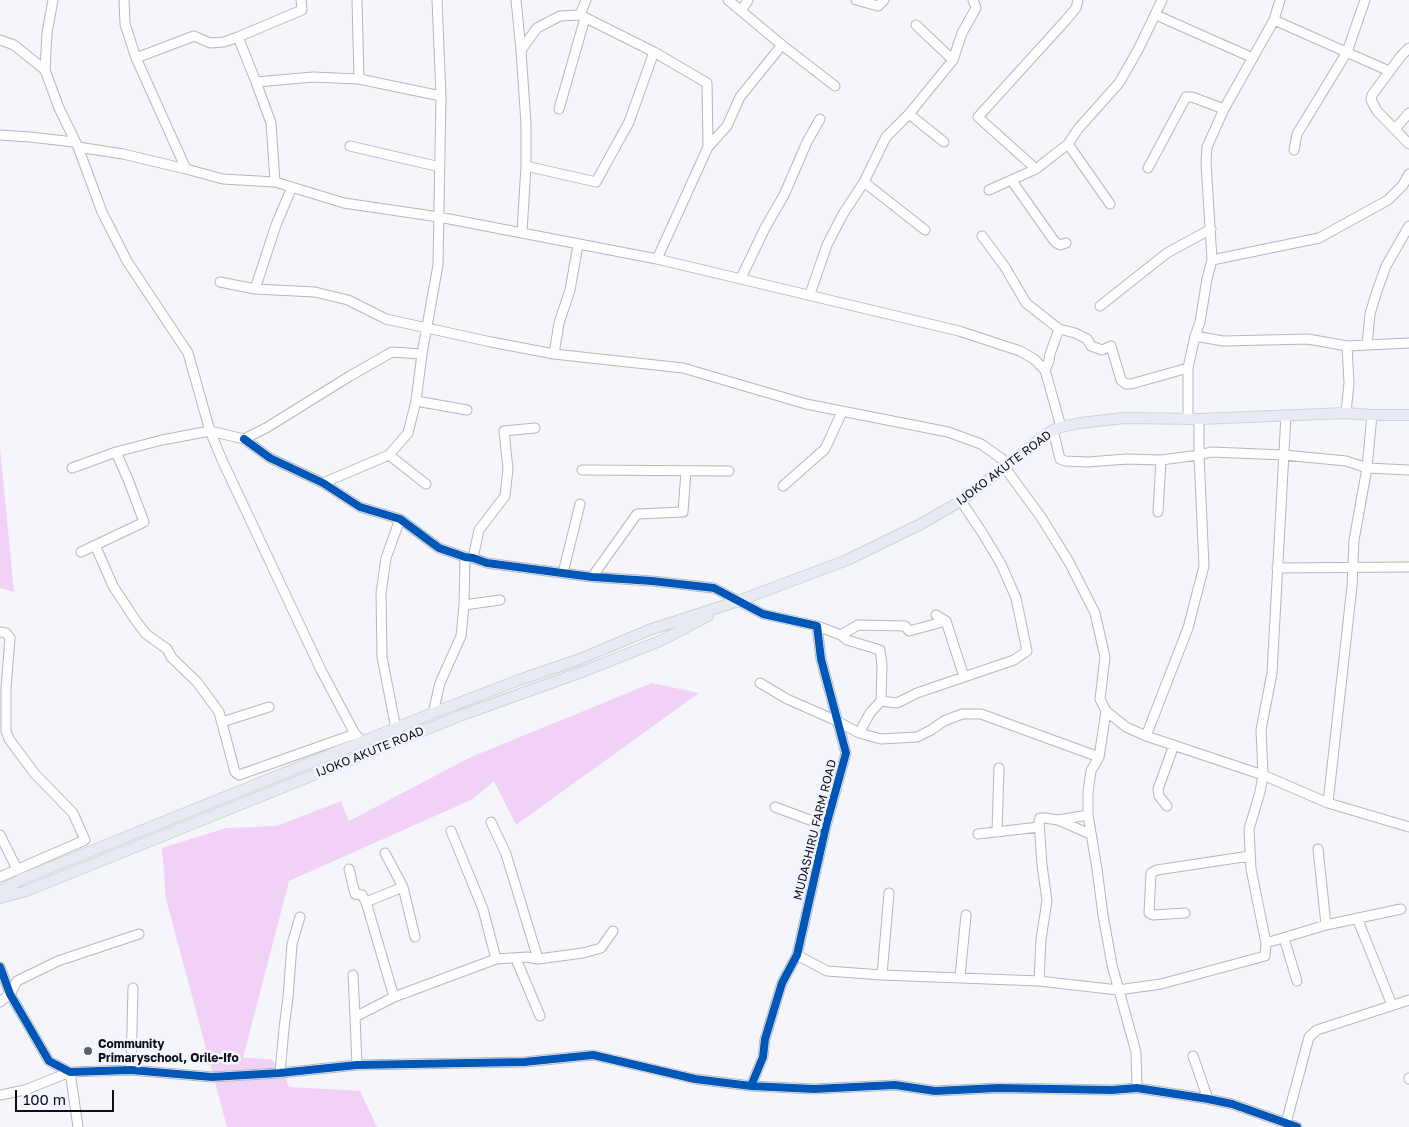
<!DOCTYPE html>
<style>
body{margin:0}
#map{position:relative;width:1409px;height:1127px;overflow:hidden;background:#f5f6fc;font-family:"Golos Text",sans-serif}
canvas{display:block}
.scale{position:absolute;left:15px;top:1090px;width:99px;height:22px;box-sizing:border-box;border:2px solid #0e0f15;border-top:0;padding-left:6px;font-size:15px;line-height:18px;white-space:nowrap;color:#0e0f15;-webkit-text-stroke:4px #f2f4ff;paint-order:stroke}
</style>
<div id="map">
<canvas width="1409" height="1127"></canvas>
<div class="scale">100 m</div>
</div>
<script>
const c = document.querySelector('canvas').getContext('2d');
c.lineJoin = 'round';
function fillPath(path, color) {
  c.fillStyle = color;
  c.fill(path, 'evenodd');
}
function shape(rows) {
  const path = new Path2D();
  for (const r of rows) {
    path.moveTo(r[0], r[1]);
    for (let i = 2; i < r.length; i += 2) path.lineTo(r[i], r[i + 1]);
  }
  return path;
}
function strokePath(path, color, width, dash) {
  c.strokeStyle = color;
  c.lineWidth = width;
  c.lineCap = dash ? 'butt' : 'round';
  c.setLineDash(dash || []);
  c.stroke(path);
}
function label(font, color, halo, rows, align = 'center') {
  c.font = font + ' "Golos Text",sans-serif';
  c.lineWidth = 5;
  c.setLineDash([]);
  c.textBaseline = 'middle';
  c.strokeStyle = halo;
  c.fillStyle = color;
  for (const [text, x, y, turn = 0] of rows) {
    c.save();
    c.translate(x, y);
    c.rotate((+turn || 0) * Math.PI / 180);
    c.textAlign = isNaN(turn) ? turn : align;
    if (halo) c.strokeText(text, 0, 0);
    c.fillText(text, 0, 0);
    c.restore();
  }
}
const green = shape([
 [0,447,14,592,0,588],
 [652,683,699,693,516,825,494,781,473,799,289,881,243,1058,271,1059,283,1072,289,1087,360,1091,377,1127,227,1127,166,899,162,848,226,828,277,826,341,801,349,821,471,757]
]);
const minor = shape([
 [53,0,47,33,45,70,59,108,78,147,102,212,127,261,188,353,210,431,222,460,321,670,355,734,363,742],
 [124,0,125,24,136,58,186,169],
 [357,0,359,79],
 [516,0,521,50],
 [728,0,782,45,835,86],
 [856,0,878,6,884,0],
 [741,11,748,0],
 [580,15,586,0],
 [1156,15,1253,58],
 [1274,20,1389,71],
 [916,25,953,60],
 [0,40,14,45,45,70],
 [1409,48,1401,56,1372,95,1371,100,1377,111,1409,144],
 [136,58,194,36,210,43,224,42,238,37],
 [256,82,313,77,359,79,441,96],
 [559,109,585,18],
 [909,114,944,142],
 [1395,129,1409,113],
 [0,135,30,137,74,142],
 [1068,144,1110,204],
 [350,146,440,167],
 [78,147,123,154,186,169,223,179,275,182,344,203,439,217,657,259,959,331,1020,351,1034,359,1045,370,1061,427],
 [708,147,727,126,740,97,782,45],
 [1294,150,1297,134,1347,52,1365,0],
 [526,166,596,182,629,122,654,52],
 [1148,168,1186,97,1192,97,1224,109],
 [1036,169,978,117,1066,20,1076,8,1078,0],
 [1012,181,1055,242,1060,245,1066,243],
 [275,182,271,123,256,82,238,37,302,10,301,0],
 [864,182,925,230],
 [989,190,1036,169,1068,144,1078,129,1119,83,1138,50,1162,0],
 [522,232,526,166,526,124,521,50,537,28,560,16,580,15,654,52,707,83,708,147,657,259],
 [982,236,1005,267,1026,303,1059,329,1050,354,1049,361,1045,370],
 [1212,260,1319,238,1388,200,1403,185,1409,174],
 [741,278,765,228,784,195,807,142,820,119],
 [220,282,255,289,315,292,348,300,386,319,491,342,554,354,683,368,806,404,948,432,981,444,1009,464],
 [255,289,276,225,292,187],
 [810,294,827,245,843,214,864,182,886,137,909,114,953,60,962,33,976,8,973,0],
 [1100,306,1167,253,1211,229],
 [1059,329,1075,333,1087,339,1091,346,1102,350,1111,346,1121,380,1126,384,1131,384,1188,368],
 [1195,336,1223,341,1308,339,1347,346,1409,343],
 [1367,345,1370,314,1377,291,1386,266,1409,226],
 [554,354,559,323,570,290,578,245],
 [416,401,467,410],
 [1346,413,1349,383,1347,346],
 [1188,419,1188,368,1195,336,1200,322,1207,279,1212,260,1206,162,1207,147,1224,109,1274,20,1280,0],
 [1053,430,1060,459,1065,461,1088,462,1127,459,1161,460,1199,455,1211,452,1284,455,1346,461,1367,468,1409,470],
 [244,439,270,458,323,483,360,507,400,519,439,548,465,557,473,558,487,563,592,577,652,581,714,588,763,614,817,626,821,659,846,753,826,826,797,955,782,983,765,1039,763,1057,751,1086],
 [389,455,426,484],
 [72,468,116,452,162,440,210,431,244,439,266,428,350,376,392,352,422,354],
 [1005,468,1041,517,1069,562,1095,613,1105,657,1100,699,1106,711,1126,727,1146,736,1263,775,1328,803,1409,827],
 [582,470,729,471],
 [323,483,389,455,408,433,416,401,422,354,438,265,441,96,437,0],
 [783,486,825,449,842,412],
 [1158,512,1161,460],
 [95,545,113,586,136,621,146,634,167,649,172,658,197,682,219,712,235,772,239,775,355,734],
 [81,552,144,522,129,482,116,452],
 [473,558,479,530,505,496,508,469,504,431,535,428],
 [1277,568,1409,567],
 [563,573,580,504],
 [592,577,637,514,683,512,686,471],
 [464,605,500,600],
 [936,615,946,621,964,677],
 [817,626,841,635,847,640,880,650,882,665,881,701,870,713,859,733],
 [0,632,6,633,10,638,6,688,6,731,9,739,35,774,73,813,85,840,0,877],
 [841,635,858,625,905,626,909,631,946,621],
 [760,683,787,699,837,721,859,733,881,739,917,737,931,730,944,721,962,714,981,714,1099,757],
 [881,701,897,703,917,693,1014,660,1027,651,1016,598,1001,564,983,534,961,501],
 [1106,711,1099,757,1091,771,1088,792,1088,815,1097,869,1103,915,1112,965,1136,1052,1137,1088],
 [433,713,440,683,461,636,464,605,465,557],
 [222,722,269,707],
 [396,729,382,657,381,593,386,558,400,519],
 [1146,736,1188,628,1204,566,1199,455,1199,419],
 [1328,803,1352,586,1354,540,1367,468,1372,415],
 [1167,806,1159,796,1158,789,1174,745],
 [775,807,826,826],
 [1058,820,1090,834],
 [491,822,506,854,538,959],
 [451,831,483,909,496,959],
 [997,832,999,768],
 [978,834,1039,827],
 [0,835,17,869],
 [1318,849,1326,925],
 [349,869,355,894,362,895,366,902,394,997],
 [403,887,415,937],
 [366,902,403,887,385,853],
 [1185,913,1153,915,1149,913,1151,873,1157,870,1250,856],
 [1357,918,1392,1005],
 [1284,938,1297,981],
 [1266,943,1326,925,1401,909],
 [797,955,827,971,882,975,1039,981,1118,990,1161,984,1265,956,1266,943,1251,869,1249,829,1260,792,1263,775,1261,730,1272,673,1286,415],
 [516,959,540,1016],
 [0,967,10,994,49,1061,70,1072,131,1070,212,1077,280,1073,357,1065,524,1062,593,1055,695,1079,751,1086,814,1089,895,1085,935,1091,998,1088,1112,1090,1137,1088,1208,1099,1232,1104,1297,1127],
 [353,975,355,1017],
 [882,975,889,893],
 [960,977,966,915],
 [1039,981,1041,939,1047,901,1042,865,1039,821,1040,818,1045,818,1058,820,1088,815],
 [0,1002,10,994,17,981,58,961,139,934],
 [1193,1056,1208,1099],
 [357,1065,355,1017,394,997,496,959,527,957,538,959,583,953,601,948,613,931],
 [131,1070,133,988],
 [280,1073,284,1028,288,998,292,944,300,917],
 [1409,1078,1409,1079],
 [0,1095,25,1090,70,1072,78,1127],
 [1286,1123,1309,1037,1317,1030,1409,1000]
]);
const major = shape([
 [0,891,22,879,433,713,519,680,580,659,649,630,738,601,847,560,919,525,961,501,1039,440,1053,430,1061,427,1080,423,1124,418,1199,419,1346,413,1372,415,1409,415],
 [0,898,26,891,462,715,587,670,660,641,708,616]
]);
const cycleway = shape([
 [244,439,270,458,323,483,360,507,400,519,439,548,465,557,473,558,487,563,592,577,652,581,714,588,763,614,817,626,821,659,846,753,826,826,797,955,782,983,765,1039,763,1057,751,1086],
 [0,967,10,994,49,1061,70,1072,131,1070,212,1077,280,1073,357,1065,524,1062,593,1055,695,1079,751,1086,814,1089,895,1085,935,1091,998,1088,1112,1090,1137,1088,1208,1099,1232,1104,1297,1127]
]);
const markers = [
 [88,1051,5,"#5f6066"]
];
const streetNames = [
 ["IJOKO AKUTE ROAD",1004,468,-37],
 ["IJOKO AKUTE ROAD",370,752,-22],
 ["MUDASHIRU FARM ROAD",815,830,-76]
];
const poiNames = [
 ["Community",98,1044],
 ["Primaryschool, Orile-Ifo",98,1058]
];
fillPath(green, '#f1d1f6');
strokePath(minor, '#b6b7bd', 11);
strokePath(major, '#d0d1d4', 12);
strokePath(minor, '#fefeff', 9);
strokePath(major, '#e7ebf1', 10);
strokePath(cycleway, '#0057b8', 8);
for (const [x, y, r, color] of markers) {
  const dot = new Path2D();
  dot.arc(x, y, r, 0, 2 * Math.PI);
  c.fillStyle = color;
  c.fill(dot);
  strokePath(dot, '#f2f4ff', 2);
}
label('12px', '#0e0f15', '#f2f4ff', streetNames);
label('bold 12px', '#0e0f15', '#f2f4ff', poiNames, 'left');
</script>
